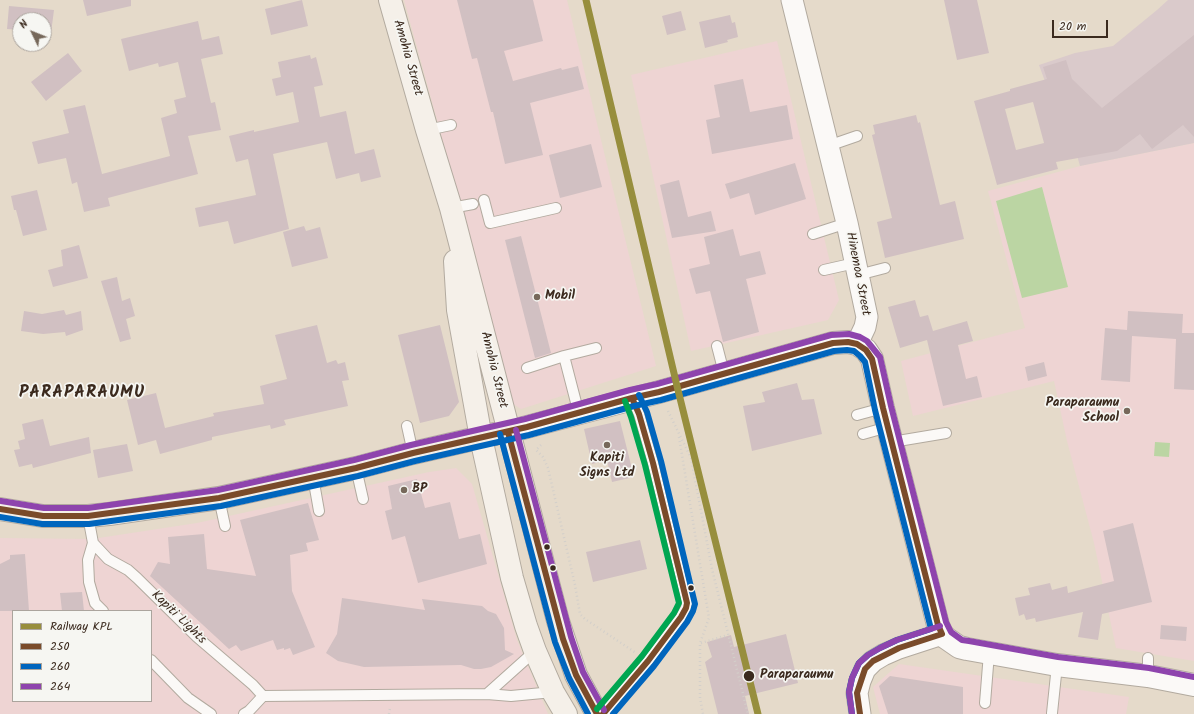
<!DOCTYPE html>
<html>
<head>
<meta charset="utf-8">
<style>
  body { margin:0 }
  #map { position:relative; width:1194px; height:714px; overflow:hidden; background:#e5daca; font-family:Kalam,sans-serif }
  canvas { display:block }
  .legend { position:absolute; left:12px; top:610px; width:140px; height:92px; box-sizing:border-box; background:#f6f6f2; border:1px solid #aba49d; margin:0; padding:5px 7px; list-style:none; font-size:12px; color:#3b2a1e }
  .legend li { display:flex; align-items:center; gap:8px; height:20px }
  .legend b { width:20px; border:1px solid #aba49d }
  .north { position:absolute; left:12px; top:12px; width:40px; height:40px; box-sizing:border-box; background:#f6f6f2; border:1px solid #aba49d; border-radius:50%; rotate:313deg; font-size:11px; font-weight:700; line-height:16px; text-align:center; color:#3b2a1e }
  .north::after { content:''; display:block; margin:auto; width:14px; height:18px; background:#76685a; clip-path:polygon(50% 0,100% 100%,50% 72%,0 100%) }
  .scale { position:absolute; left:1052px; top:20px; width:56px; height:18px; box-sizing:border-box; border:2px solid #3b2a1e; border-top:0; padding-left:5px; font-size:12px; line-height:14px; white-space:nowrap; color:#3b2a1e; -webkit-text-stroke:3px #f6f6f2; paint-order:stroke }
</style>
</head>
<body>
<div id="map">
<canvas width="1194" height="714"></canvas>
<ul class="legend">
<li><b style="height:5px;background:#978e3d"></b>Railway KPL</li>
<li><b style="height:5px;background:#7a4b2a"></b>250</li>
<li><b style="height:5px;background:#0065bd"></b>260</li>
<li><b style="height:5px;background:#8e44ad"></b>264</li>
</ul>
<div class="north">N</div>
<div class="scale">20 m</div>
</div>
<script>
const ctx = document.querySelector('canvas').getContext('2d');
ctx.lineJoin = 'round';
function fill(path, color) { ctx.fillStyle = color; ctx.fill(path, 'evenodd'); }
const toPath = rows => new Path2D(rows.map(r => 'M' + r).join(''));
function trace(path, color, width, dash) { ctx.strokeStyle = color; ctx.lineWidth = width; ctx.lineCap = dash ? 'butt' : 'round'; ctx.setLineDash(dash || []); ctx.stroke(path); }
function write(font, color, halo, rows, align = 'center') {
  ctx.font = font + ' Kalam,sans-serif'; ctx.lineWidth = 3.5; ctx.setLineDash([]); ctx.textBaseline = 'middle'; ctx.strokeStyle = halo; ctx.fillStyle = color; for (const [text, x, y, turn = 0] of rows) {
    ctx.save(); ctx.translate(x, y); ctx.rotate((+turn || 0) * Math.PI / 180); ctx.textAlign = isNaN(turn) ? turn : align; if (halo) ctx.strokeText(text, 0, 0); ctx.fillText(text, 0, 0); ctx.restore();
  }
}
const built = toPath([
  [404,0,567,0,656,366,521,409,505,399,465,222],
  [777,41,839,300,828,320,691,351,631,75],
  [1194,143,1194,661,1116,648,1094,543,1067,441,1054,381,913,416,901,361,1025,328,988,191,1080,166],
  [456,468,472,484,517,640,548,714,0,714,0,538,92,539,197,523,429,472],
  [13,611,151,611,151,701,13,701],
  [899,664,1129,697,1126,714,880,714,873,687]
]);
const industrial = toPath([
  [1168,0,1194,0,1194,143,1080,166,1070,131,1046,84,1039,65,1075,53,1113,46,1157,10]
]);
const green = toPath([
  [1042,187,1068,287,1022,298,996,201],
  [1155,442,1170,443,1169,457,1154,456]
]);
const building = toPath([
  [83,0,131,0,131,6,87,16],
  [302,0,308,26,271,35,265,9],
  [457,0,533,0,543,41,504,51,513,81,561,68,562,70,578,66,584,89,530,103,543,155,505,164,493,112,491,112,477,58,472,59],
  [944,0,977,0,989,53,957,60],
  [9,6,54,10,51,33,44,33,44,20,20,20,20,30,7,29],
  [681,11,686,30,667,35,662,16],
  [730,15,732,23,735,22,738,37,727,40,728,42,705,48,699,22],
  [198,21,202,40,219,36,223,54,201,59,211,103,215,102,221,130,188,136,198,174,108,198,110,206,84,212,77,182,72,184,66,158,38,164,32,142,69,133,63,110,85,105,102,174,170,156,161,118,177,113,174,100,186,97,178,62,159,67,158,63,129,71,121,39],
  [1194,35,1194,137,1183,125,1152,149,1140,134,1117,151,1056,162,1058,169,997,185,974,101,1010,91,1010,89,1047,79,1043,67,1066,60,1072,79,1102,108],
  [1033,102,1044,143,1016,150,1005,109],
  [68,53,82,71,46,101,31,82],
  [310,55,311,59,316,57,323,85,314,87,320,117,346,111,355,154,374,149,381,177,361,182,359,173,336,179,327,142,273,154,289,229,234,244,228,221,199,227,195,208,256,195,248,159,236,162,229,136,254,130,254,132,299,122,293,92,276,96,272,79,281,77,278,62],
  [743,79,750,112,787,105,793,139,712,154,706,120,720,117,714,85],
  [916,115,918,123,920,122,940,205,955,201,964,239,885,258,877,222,892,218,872,135,875,134,873,125],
  [591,144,602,187,560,198,549,155],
  [795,163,806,199,755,215,749,193,730,199,725,184],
  [679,180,688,217,711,211,716,231,672,238,660,185],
  [37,190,47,230,23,236,16,210,14,210,11,196],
  [304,226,306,231,320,227,328,258,292,267,283,232],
  [733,229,740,256,760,251,766,274,746,279,759,332,723,342,710,291,696,294,689,269,710,264,704,237],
  [521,236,551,353,535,358,505,240],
  [79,245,88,278,53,287,48,270,63,266,61,250],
  [117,277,122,301,130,298,135,316,126,319,131,339,120,342,101,281],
  [915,300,920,317,928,315,933,331,967,321,973,341,958,345,966,379,977,376,982,397,943,406,927,340,900,348,888,307],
  [64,310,66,315,81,311,83,330,66,336,65,332,43,334,21,331,24,311,42,314],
  [1128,311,1183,314,1182,333,1194,333,1194,390,1174,389,1176,339,1132,336,1130,382,1101,380,1105,328,1127,330],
  [317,325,327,363,336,360,338,364,345,362,349,380,342,381,348,406,284,420,286,425,271,429,270,425,212,437,212,440,160,454,156,440,138,445,127,400,156,393,165,428,214,416,213,413,264,404,260,386,287,379,275,335],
  [440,325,459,402,449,416,420,423,398,335],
  [1044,362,1047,376,1028,381,1025,367],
  [797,383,802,400,814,399,822,434,752,451,743,406,765,402,762,392],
  [43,419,50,446,89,437,91,453,33,468,32,464,19,467,14,450,20,449,18,441,25,439,22,424],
  [620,421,634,477,612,482,607,460,592,464,584,429],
  [127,444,133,471,98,478,93,450],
  [417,479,425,508,450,502,459,539,480,534,487,564,418,583,405,536,392,540,385,511,392,509,388,486],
  [308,503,319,540,306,543,308,551,290,555,292,591,315,647,293,655,290,648,284,650,284,648,277,650,273,640,241,651,236,645,229,649,150,576,158,562,170,564,168,537,204,534,207,569,256,576,240,520],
  [1133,523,1152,602,1102,614,1098,640,1078,637,1083,612,1036,622,1035,618,1026,620,1024,614,1019,616,1015,598,1030,595,1028,588,1050,583,1052,590,1067,586,1068,593,1114,581,1103,531],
  [640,540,647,569,593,582,586,552],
  [25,554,29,611,0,611,0,564,10,559,10,555],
  [82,592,84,611,62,611,60,593],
  [342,598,425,610,422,599,482,606,488,611,496,614,504,628,505,650,514,654,491,667,481,669,474,669,461,665,364,667,338,661,326,653,337,634],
  [1161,625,1187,627,1186,641,1160,639],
  [786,634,798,683,745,696,749,714,718,714,705,662,712,657,707,642,731,635,734,647],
  [890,676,963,687,963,714,888,714,879,686]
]);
const path = toPath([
  [668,411,691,458,712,569,748,714],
  [679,437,709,618,700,643,700,698,703,714],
  [541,445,536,450,543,457,548,468,575,585,580,614,585,619,636,653],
  [701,643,728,635],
  [389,714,390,708]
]);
const service = toPath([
  [427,130,451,125],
  [828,146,857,136],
  [484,200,490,223,556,208],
  [451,208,473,204],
  [813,234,847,223],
  [824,270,855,263],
  [858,275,885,268],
  [717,346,724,373],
  [564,356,596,348],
  [527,368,564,356,579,414],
  [857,415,883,408],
  [407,426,413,453],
  [863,434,888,427],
  [892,442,946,433],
  [356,468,363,499],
  [313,477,319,511],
  [219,498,225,526],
  [88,516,93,543,88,560,89,582,95,603,103,611],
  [93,543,108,559,128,570,137,578,197,637,253,685,263,696],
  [1148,658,1148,676],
  [151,660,188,698,211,714],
  [487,694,535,651],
  [985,703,989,653],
  [1052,713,1057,665],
  [244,714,249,711,263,696,487,694,511,696,553,692],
  [603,714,648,661,681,617,686,608,687,603,653,463,639,414,632,398]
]);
const minor = toPath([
  [792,0,847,223,867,317,865,327,857,344],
  [860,714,857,693,860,681,865,669,873,661,883,655,899,648,942,634]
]);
const tertiary = toPath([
  [508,432,659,392,833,343,848,342,857,344,866,350,872,359,883,408,938,625,942,634,946,638,959,647,967,649,1057,665,1148,676,1194,685]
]);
const secondary = toPath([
  [390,0,427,130,451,208,558,621,576,675,597,714],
  [455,261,458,310,481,438,512,578,526,626,535,651,553,692,566,714],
  [0,509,43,516,88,516,109,514,219,498,356,468,413,453,495,434]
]);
const bus1 = toPath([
  [508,432,563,639,576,675,597,714],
  [0,509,43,516,88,516,219,498,356,468,413,453,527,427,632,398,659,392,833,343,848,342,857,344,866,350,872,359,883,408,938,625,942,634,899,648,873,661,865,669,857,693,860,714],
  [603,714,648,661,681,617,686,608,687,603,653,463,639,414,632,398]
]);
const bus2 = toPath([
  [500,434,555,642,569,678,588,714],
  [0,517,42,524,89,524,221,506,358,476,415,461,529,435,634,406,661,400,834,351,847,350,854,351,860,356,865,362,875,410,931,629,897,640,880,648,868,655,859,663,852,678,849,692,852,714],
  [613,714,654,666,687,622,693,611,695,604,661,461,647,412,639,395]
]);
const bus3 = toPath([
  [516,430,571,637,583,672,604,710],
  [1,501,44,508,88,508,218,490,354,460,411,445,525,419,630,390,657,384,831,335,849,334,860,337,867,341,880,357,891,406,946,622,951,632,962,640,969,641,1058,657,1149,668,1194,677],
  [852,714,849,692,852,678,859,663,868,655,880,648,897,640,940,626]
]);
const bus4 = toPath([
  [597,709,642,656,674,613,679,603,645,465,631,417,625,401]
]);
const rail1 = toPath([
  [586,0,677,386,758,714]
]);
const markers = [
  [537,297,4,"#76685a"],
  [1127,411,4,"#76685a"],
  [607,445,4,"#76685a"],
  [404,490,4,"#76685a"],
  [547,547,3.5,"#3b2a1e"],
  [553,568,3.5,"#3b2a1e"],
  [691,588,3.5,"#3b2a1e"],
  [749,676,6,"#3b2a1e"]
];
const streetNames = [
  ["Amohia Street",407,58,74],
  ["Hinemoa Street",857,274,79],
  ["Amohia Street",493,370,76],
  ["Kapiti Lights",178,618,44]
];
const poiNames = [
  ["Mobil",545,297],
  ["Paraparaumu",1119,404,"right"],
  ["School",1119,419,"right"],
  ["Kapiti",607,459,"center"],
  ["Signs Ltd",607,474,"center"],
  ["BP",412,490]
];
const stopNames = [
  ["Paraparaumu",760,676]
];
const districtNames = [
  ["PARAPARAUMU",82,394]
];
fill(built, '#eed4d3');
fill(industrial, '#dacacb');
fill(green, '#bbd5a3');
fill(building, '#d1c0c2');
trace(service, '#b2aa9f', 12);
trace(minor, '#b2aa9f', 23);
trace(tertiary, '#b2aa9f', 24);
trace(secondary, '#b2aa9f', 24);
trace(path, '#d3cfca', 2.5, [1, 3]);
trace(service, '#fbf9f7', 10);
trace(minor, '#fbf9f7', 21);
trace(tertiary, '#fbf9f7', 22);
trace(secondary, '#f5f0e9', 22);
trace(bus1, '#7a4b2a', 6);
trace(bus2, '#0065bd', 6);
trace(bus3, '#8e44ad', 6);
trace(bus4, '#00a651', 6);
trace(rail1, '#978e3d', 7);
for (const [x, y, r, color] of markers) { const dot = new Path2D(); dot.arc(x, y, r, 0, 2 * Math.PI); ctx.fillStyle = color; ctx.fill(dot); trace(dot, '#f6f6f2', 1.5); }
write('13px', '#3b2a1e', '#f6f6f2', streetNames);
write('bold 13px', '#3b2a1e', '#f6f6f2', poiNames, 'left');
write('bold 13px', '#3b2a1e', '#f6f6f2', stopNames, 'left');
ctx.letterSpacing = '1px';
write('bold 17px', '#3b2a1e', '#f6f6f2', districtNames);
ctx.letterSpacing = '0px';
</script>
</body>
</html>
